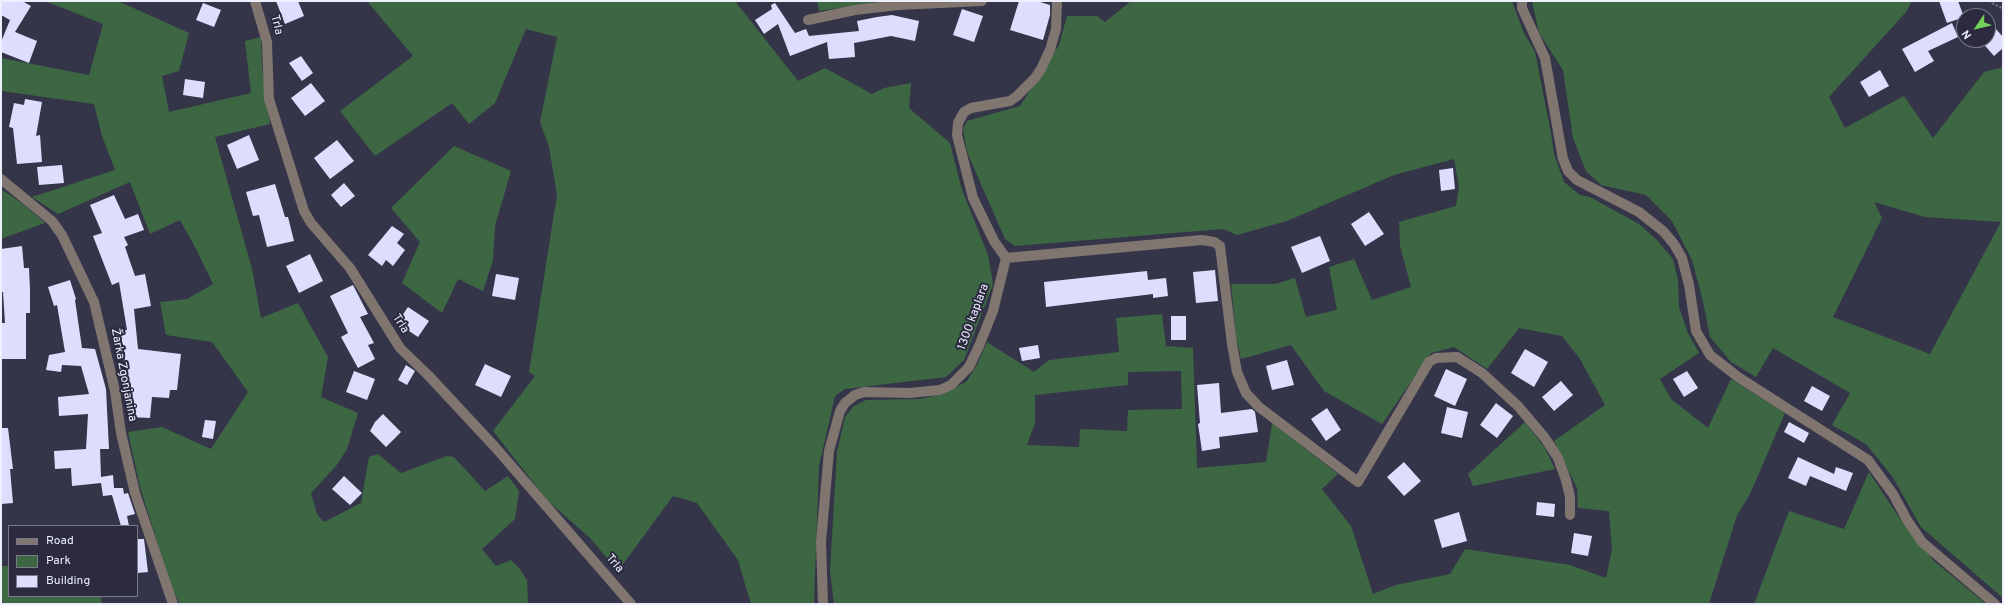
<!DOCTYPE html>
<html>
<head>
<meta charset="utf-8">
<style>
  body { margin:0 }
  #map { position:relative; width:2004px; height:605px; overflow:hidden; background:#35354a; font-family:Overpass,sans-serif }
  canvas { display:block }
  .frame { position:absolute; inset:0; border:2px solid #eeeffd; pointer-events:none }
  .legend { position:absolute; left:8px; top:525px; width:130px; height:72px; box-sizing:border-box; background:#2b2a3f; border:1px solid #79798b; margin:0; padding:5px 7px; list-style:none; font-size:12px; color:#eeeffd }
  .legend li { display:flex; align-items:center; gap:8px; height:20px }
  .legend b { width:20px; border:1px solid #79798b }
  .north { position:absolute; left:1956px; top:8px; width:40px; height:40px; box-sizing:border-box; background:#2b2a3f; border:1px solid #79798b; border-radius:50%; rotate:235deg; font-size:11px; font-weight:700; line-height:16px; text-align:center; color:#eeeffd }
  .north::after { content:''; display:block; margin:auto; width:14px; height:18px; background:#74d25b; clip-path:polygon(50% 0,100% 100%,50% 72%,0 100%) }
</style>
</head>
<body>
<div id="map">
<canvas width="2004" height="605"></canvas>
<div class="frame"></div>
<ul class="legend">
<li><b style="height:5px;background:#817570"></b>Road</li>
<li><b style="height:11px;background:#3d6743"></b>Park</li>
<li><b style="height:11px;background:#dddefe"></b>Building</li>
</ul>
<div class="north">N</div>
</div>
<script>
const ctx = document.querySelector('canvas').getContext('2d');
ctx.lineJoin = 'round';
function fill(path, color) { ctx.fillStyle = color; ctx.fill(path, 'evenodd'); }
const toPath = rows => new Path2D(rows.map(r => 'M' + r).join(''));
function trace(path, color, width, dash) { ctx.strokeStyle = color; ctx.lineWidth = width; ctx.lineCap = dash ? 'butt' : 'round'; ctx.setLineDash(dash || []); ctx.stroke(path); }
function write(font, color, halo, rows, align = 'center') {
  ctx.font = font + ' Overpass,sans-serif'; ctx.lineWidth = 4; ctx.setLineDash([]); ctx.textBaseline = 'middle'; ctx.strokeStyle = halo; ctx.fillStyle = color; for (const [text, x, y, turn = 0] of rows) {
    ctx.save(); ctx.translate(x, y); ctx.rotate((+turn || 0) * Math.PI / 180); ctx.textAlign = isNaN(turn) ? turn : align; if (halo) ctx.strokeText(text, 0, 0); ctx.fillText(text, 0, 0); ctx.restore();
  }
}
const green = toPath([
  [45,1,118,1,189,33,179,71,162,76,169,112,251,93,245,41,261,37,262,67,270,124,215,137,252,269,261,318,298,303,328,357,321,397,358,413,347,449,336,466,311,493,317,514,324,522,361,503,369,457,378,454,401,473,447,456,454,457,485,491,508,476,519,491,515,519,482,549,496,566,511,560,519,568,527,580,528,604,180,604,171,586,140,487,128,432,162,427,211,449,248,392,212,342,166,335,160,302,187,299,213,284,196,249,180,220,150,234,130,182,58,214,32,197,115,170,102,136,94,104,1,91,1,58,89,75,103,24],
  [367,1,735,1,798,81,825,68,872,94,884,88,911,83,909,108,950,143,961,187,988,255,993,284,964,360,946,377,845,389,835,396,819,466,814,604,751,604,738,560,697,503,673,496,618,571,590,538,547,500,493,431,535,376,529,372,557,195,549,147,540,122,557,37,526,29,495,103,469,124,452,103,375,156,340,111,413,56],
  [817,1,885,1,819,11],
  [1131,1,1512,1,1524,33,1535,52,1551,133,1554,154,1564,182,1580,195,1590,197,1639,224,1657,240,1673,259,1678,280,1679,307,1688,333,1699,353,1660,379,1671,399,1708,428,1731,379,1785,413,1750,494,1737,515,1709,604,834,604,830,571,837,452,845,417,854,406,866,400,919,399,944,394,967,381,978,363,987,342,1034,372,1049,360,1119,352,1116,318,1162,314,1166,346,1193,348,1197,468,1266,462,1272,423,1338,474,1322,489,1351,526,1373,594,1396,585,1450,574,1465,549,1570,565,1606,578,1612,549,1609,511,1578,508,1577,488,1554,441,1605,405,1580,359,1562,336,1519,328,1487,369,1454,347,1431,353,1382,424,1324,391,1291,345,1241,359,1236,337,1231,284,1275,284,1295,278,1306,317,1337,310,1329,267,1354,259,1372,300,1411,287,1400,246,1399,222,1456,206,1459,187,1454,159,1394,175,1287,221,1237,235,1223,229,1015,246,1005,239,967,152,963,129,967,121,1020,106,1059,45,1067,16,1097,16,1105,22],
  [1181,371,1182,409,1128,410,1127,431,1080,429,1079,447,1027,445,1035,423,1035,395,1128,385,1128,372],
  [1532,1,1912,1,1906,12,1829,97,1845,128,1904,96,1933,138,1984,72,2003,67,2003,598,1921,527,1892,476,1866,444,1832,425,1850,393,1773,348,1756,377,1731,362,1710,337,1703,301,1692,260,1672,221,1646,195,1601,185,1586,171,1573,138,1563,70,1539,33],
  [1874,202,1925,217,2001,222,1930,354,1833,317,1882,218],
  [454,146,511,171,495,226,493,260,483,291,458,279,442,313,402,283,420,242,391,208],
  [1,189,23,204,45,223,1,239],
  [1525,422,1545,448,1555,469,1473,486,1468,474],
  [1869,472,1900,519,1934,561,1986,604,1754,604,1789,511,1844,529],
  [1,566,9,566,9,596,101,596,102,604,6,604,1,602]
]);
const building = toPath([
  [1,1,22,1,31,6,15,32,37,41,29,63,1,52,1,42,10,20,1,15],
  [276,1,298,1,304,16,285,24],
  [1019,1,1037,1,1050,5,1050,15,1043,40,1010,30],
  [1939,1,1958,1,1964,17,1947,23],
  [203,3,221,10,214,27,196,20],
  [775,3,795,33,806,29,809,36,859,31,857,21,877,17,892,15,919,21,915,41,891,36,854,43,855,57,829,59,827,42,790,56,778,24,764,34,755,20,772,9,771,5],
  [962,9,983,16,974,42,953,35],
  [1988,20,2003,37,2003,48,1994,56,1980,40,1988,40],
  [1952,23,1958,37,1928,51,1934,61,1915,72,1902,49],
  [301,56,313,73,302,81,289,63],
  [1880,70,1889,86,1869,97,1860,82],
  [185,79,205,82,203,98,183,95],
  [311,83,325,101,305,116,291,98],
  [25,99,42,102,36,136,40,135,42,162,17,164,13,128,9,127,14,103,24,105],
  [249,135,259,160,237,169,227,145],
  [337,140,354,161,330,179,314,158],
  [62,165,64,183,39,185,37,167],
  [1453,168,1455,189,1441,191,1439,170],
  [344,183,355,196,341,207,331,195],
  [275,184,285,217,288,217,294,241,267,247,259,215,253,216,246,192],
  [114,195,125,219,138,214,144,230,124,237,128,245,125,247,135,276,145,274,151,306,134,309,138,349,181,354,177,390,170,390,169,398,152,397,150,418,129,417,129,391,124,390,125,352,117,352,115,331,127,330,119,282,112,285,93,236,102,233,90,205],
  [1369,212,1384,234,1365,246,1351,224],
  [392,226,404,234,397,243,405,250,393,266,386,260,382,266,368,255],
  [1320,236,1330,261,1302,273,1291,247],
  [22,246,24,268,29,268,30,290,30,313,26,313,26,359,1,359,1,323,5,323,3,292,1,292,1,249],
  [310,254,323,281,299,293,286,266],
  [1215,270,1218,301,1196,303,1193,272],
  [1147,271,1148,280,1166,278,1168,296,1153,298,1153,294,1046,307,1044,282],
  [496,274,519,278,515,300,492,296],
  [70,280,76,299,75,300,82,348,95,349,106,389,109,449,100,449,101,477,113,475,114,488,123,488,124,494,128,493,135,514,127,516,129,526,121,526,112,495,103,496,101,483,72,486,71,468,55,469,54,451,86,449,88,414,59,416,58,397,89,394,81,366,62,365,61,372,46,370,49,355,65,352,57,305,54,306,48,287],
  [353,285,368,314,360,317,374,343,368,345,375,359,358,368,341,337,348,333,330,296],
  [408,307,429,321,418,337,397,323],
  [1171,316,1186,316,1186,340,1171,340],
  [1038,345,1040,358,1022,361,1019,348],
  [1525,349,1548,362,1534,387,1511,373],
  [1287,360,1294,385,1272,390,1266,366],
  [485,364,511,376,501,397,475,385],
  [406,365,415,371,407,385,398,380],
  [1446,369,1467,379,1455,406,1434,396],
  [354,371,375,379,367,400,346,392],
  [1687,371,1698,388,1684,397,1673,379],
  [1561,381,1573,395,1554,411,1542,397],
  [1219,383,1221,413,1252,409,1255,412,1258,432,1219,437,1220,448,1202,451,1198,424,1200,423,1197,385],
  [1812,386,1830,396,1822,411,1804,401],
  [1496,403,1513,416,1497,438,1480,425],
  [1447,407,1468,412,1462,438,1441,433],
  [1327,408,1341,430,1326,441,1311,419],
  [383,414,401,432,386,447,370,431,375,422],
  [205,420,216,421,213,439,202,437],
  [1789,422,1809,433,1804,443,1784,432],
  [1,428,8,428,13,469,10,469,13,503,1,504],
  [1798,457,1834,474,1836,467,1853,473,1846,491,1810,476,1806,486,1788,478],
  [1404,462,1421,481,1404,496,1387,477],
  [344,476,362,493,350,505,332,489],
  [1537,502,1555,504,1554,517,1536,515],
  [1459,512,1467,541,1442,548,1434,520],
  [1574,533,1592,536,1588,556,1571,553],
  [137,539,144,539,148,572,137,573]
]);
const path = toPath([
  [1989,1,2003,9]
]);
const minor = toPath([
  [255,1,267,42,269,99,304,211,311,223,350,268,400,348,428,375,495,447,631,604],
  [1522,1,1522,8,1545,58,1563,159,1568,171,1577,180,1639,212,1663,231,1674,244,1682,258,1689,285,1696,331,1710,355,1738,377,1868,460,1893,494,1907,520,1922,542,1995,604],
  [808,20,855,10,898,5,982,1],
  [1,179,52,221,62,235,94,302,115,391,121,433,135,493,173,604],
  [1006,258,1202,240,1214,242,1220,246,1232,344,1237,372,1246,393,1259,407,1358,482,1429,362,1436,358,1457,357,1482,373,1518,406,1545,438,1558,458,1566,480,1570,497,1570,515],
  [823,604,821,542,829,451,840,411,845,403,855,395,864,392,909,393,940,390,951,385,969,367,979,346,993,311,1006,258,994,241,973,198,957,135,958,123,964,112,971,108,1010,101,1017,96,1035,78,1041,69,1050,50,1056,29,1057,1]
]);
const streetNames = [
  ["Trla",276,25,76],
  ["1300 kaplara",974,317,-70],
  ["Trla",400,324,57],
  ["Žarka Zgonjanina",123,375,79],
  ["Trla",614,564,49]
];
fill(green, '#3d6743');
fill(building, '#dddefe');
trace(path, '#727385', 2.5, [2, 2]);
trace(minor, '#817570', 10);
write('12px', '#eeeffd', '#2b2a3f', streetNames);
</script>
</body>
</html>
